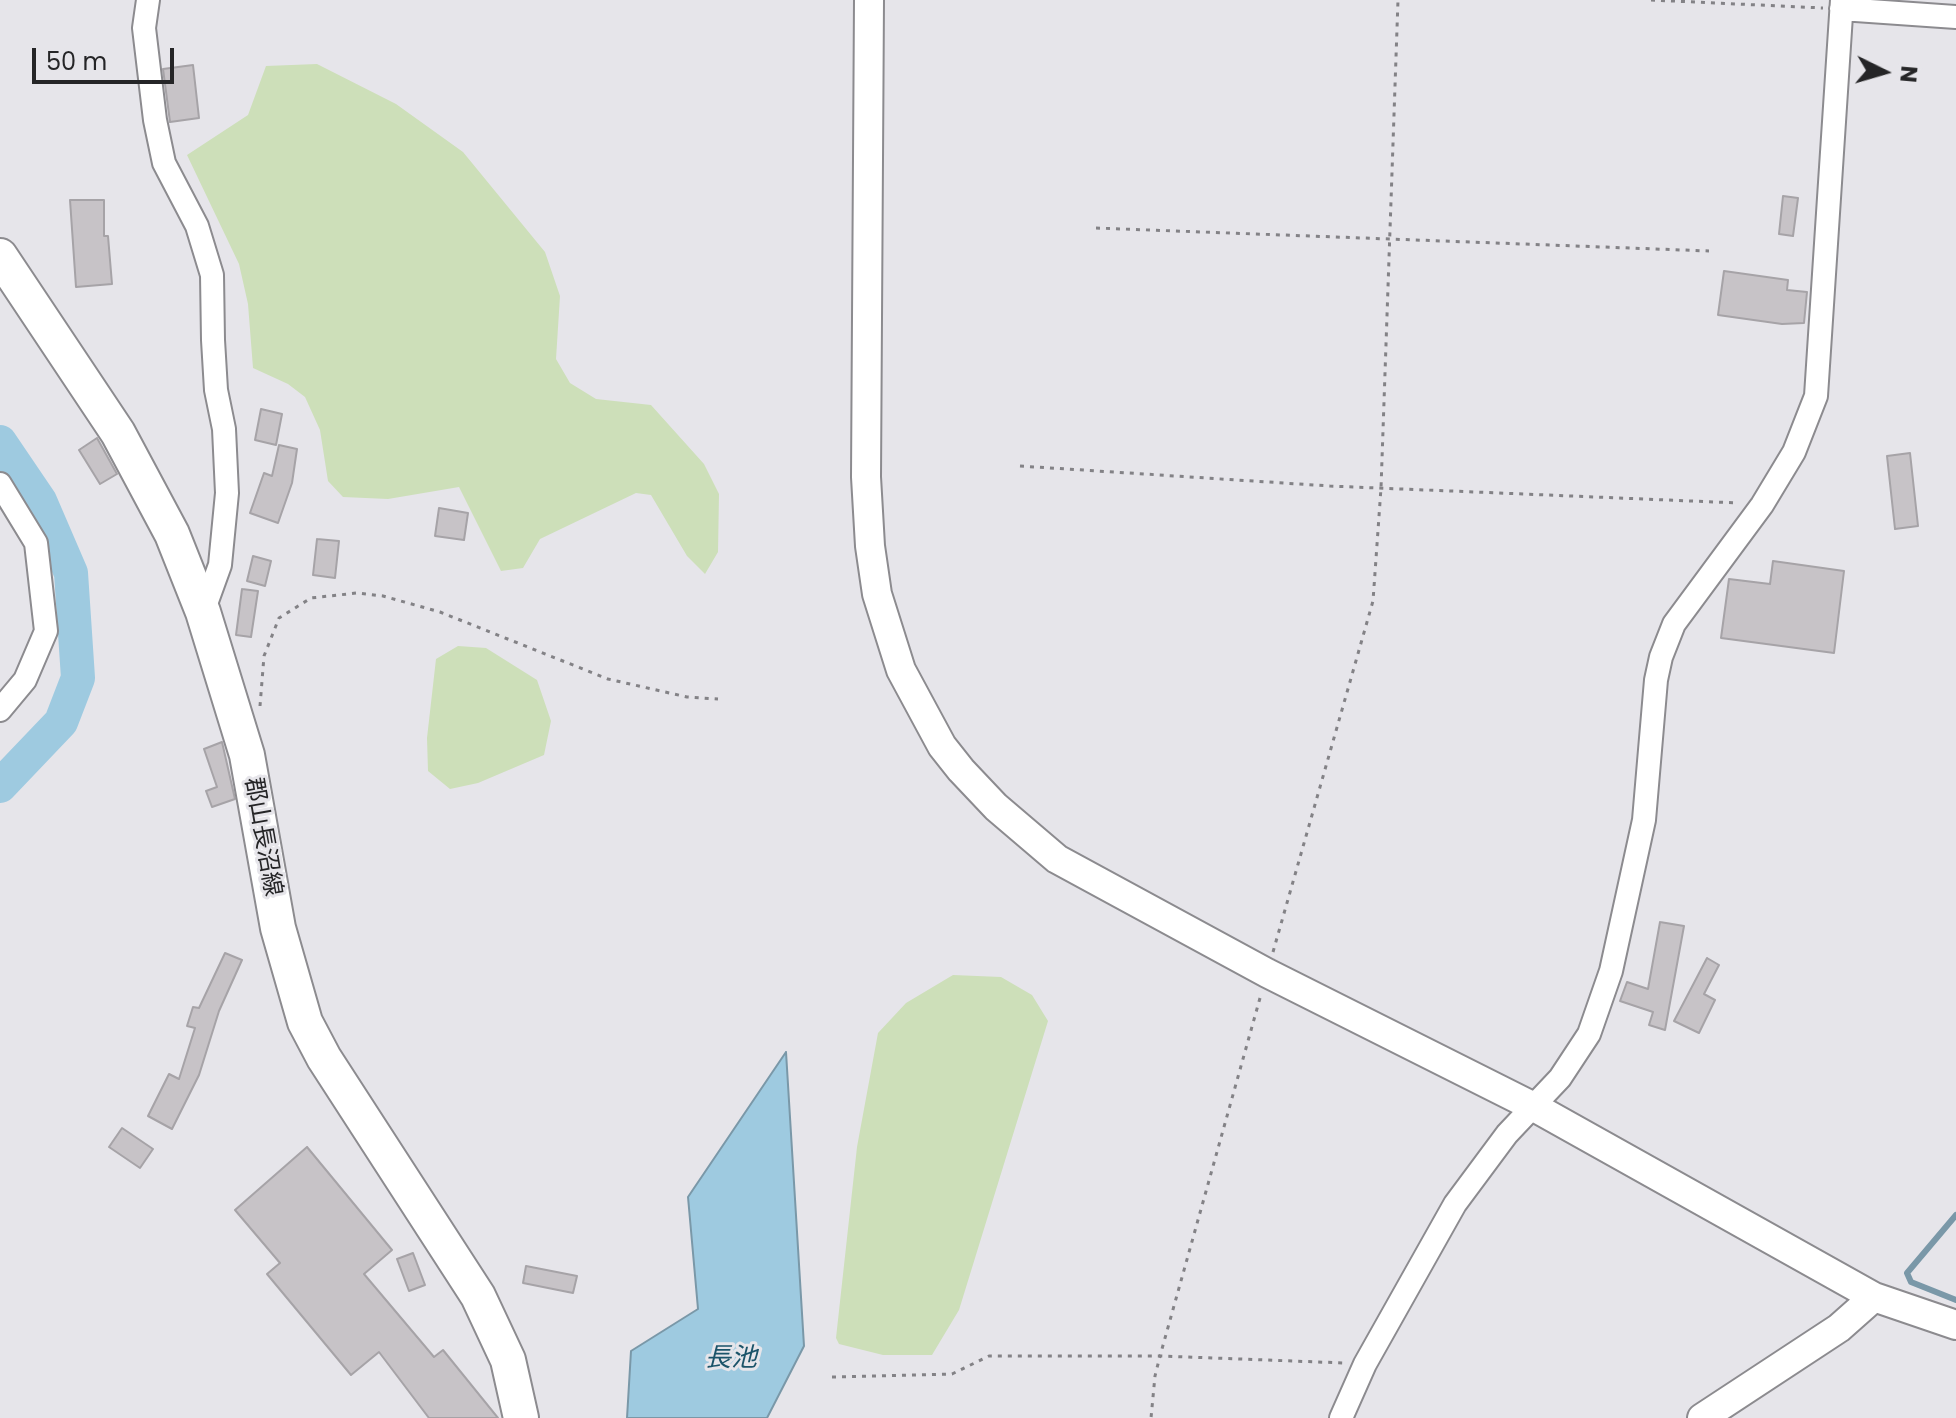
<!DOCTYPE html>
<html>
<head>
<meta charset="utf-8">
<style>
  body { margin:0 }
  #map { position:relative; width:1956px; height:1418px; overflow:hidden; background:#e6e5ea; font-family:Poppins,sans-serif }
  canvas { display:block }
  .north { position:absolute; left:1844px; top:32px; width:80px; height:80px; -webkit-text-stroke:6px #e6e5ea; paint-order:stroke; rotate:95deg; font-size:22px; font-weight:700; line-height:32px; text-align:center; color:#252527 }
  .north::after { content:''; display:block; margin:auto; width:28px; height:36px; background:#252527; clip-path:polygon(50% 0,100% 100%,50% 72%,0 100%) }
  .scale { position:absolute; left:32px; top:48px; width:142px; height:36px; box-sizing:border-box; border:4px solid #252527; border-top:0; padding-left:10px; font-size:24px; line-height:28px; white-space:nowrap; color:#252527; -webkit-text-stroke:6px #e6e5ea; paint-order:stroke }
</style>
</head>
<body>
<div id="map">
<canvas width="1956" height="1418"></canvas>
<div class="north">N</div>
<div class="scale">50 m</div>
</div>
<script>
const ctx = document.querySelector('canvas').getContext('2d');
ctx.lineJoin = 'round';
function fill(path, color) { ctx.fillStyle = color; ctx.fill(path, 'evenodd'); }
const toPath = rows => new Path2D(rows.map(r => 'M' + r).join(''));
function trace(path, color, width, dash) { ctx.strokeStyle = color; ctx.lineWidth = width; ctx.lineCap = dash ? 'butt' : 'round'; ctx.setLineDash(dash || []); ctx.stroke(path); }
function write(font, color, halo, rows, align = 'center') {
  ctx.font = font + ' Poppins,"Noto Sans JP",sans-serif'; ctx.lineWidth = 6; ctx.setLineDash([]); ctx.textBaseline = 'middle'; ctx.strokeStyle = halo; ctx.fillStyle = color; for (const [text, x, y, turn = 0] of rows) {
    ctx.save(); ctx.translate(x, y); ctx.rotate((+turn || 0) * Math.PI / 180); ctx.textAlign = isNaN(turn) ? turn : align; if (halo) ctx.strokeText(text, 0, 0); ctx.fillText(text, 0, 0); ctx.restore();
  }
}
const green = toPath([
  [317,64,396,104,463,152,545,252,560,296,556,359,570,383,596,399,651,405,704,464,719,494,718,552,705,574,687,556,651,495,636,493,540,539,523,568,501,571,459,487,388,499,343,497,328,481,320,430,305,397,288,384,253,368,248,304,239,264,187,155,248,115,266,66],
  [458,646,486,648,537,680,551,721,544,755,478,783,450,789,428,771,427,738,436,659],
  [953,975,1001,977,1032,995,1048,1021,959,1310,932,1355,883,1355,839,1344,836,1338,857,1147,878,1033,906,1003]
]);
const water = toPath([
  [786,1052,804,1346,767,1418,627,1418,631,1351,698,1309,688,1197,786,1052]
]);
const stream = toPath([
  [1956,1215,1907,1273,1911,1282,1956,1300]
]);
const river = toPath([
  [0,442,40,501,71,573,78,678,61,722,0,786]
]);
const building = toPath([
  [193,65,199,118,170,122,163,69,193,65],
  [1783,196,1798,198,1793,236,1779,234,1783,196],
  [70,200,104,200,104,236,108,236,112,284,76,287,70,200],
  [1724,271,1788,280,1787,290,1807,292,1804,323,1782,324,1718,315,1724,271],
  [261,409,282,414,276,445,255,440,261,409],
  [97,438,117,474,100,484,79,450,97,438],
  [279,445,297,449,292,483,278,523,250,513,264,473,272,476,279,445],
  [1910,453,1918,526,1895,529,1887,456,1910,453],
  [439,508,468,513,464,540,435,536,439,508],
  [317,539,339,541,335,578,313,575,317,539],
  [253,556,271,561,265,586,247,581,253,556],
  [1773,561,1844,571,1834,653,1721,638,1729,579,1770,584,1773,561],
  [242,589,258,591,251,637,236,635,242,589],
  [222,742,235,799,212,807,206,791,217,787,204,749,222,742],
  [1660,922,1684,926,1665,1030,1649,1025,1653,1012,1620,1001,1627,982,1648,989,1660,922],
  [225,953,242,960,219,1011,199,1075,172,1129,148,1116,169,1074,179,1079,195,1028,187,1026,193,1007,199,1008,225,953],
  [1707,958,1719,965,1704,994,1715,1000,1699,1033,1674,1021,1707,958],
  [122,1128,153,1149,140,1168,109,1147,122,1128],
  [307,1147,392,1250,364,1274,434,1357,443,1350,498,1418,429,1418,379,1352,351,1375,267,1274,280,1263,235,1210,307,1147],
  [413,1253,425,1285,409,1291,397,1259,413,1253],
  [526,1266,577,1276,573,1293,523,1283,526,1266]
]);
const path = toPath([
  [1651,0,1823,8],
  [1096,228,1709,251],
  [1020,466,1330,486,1739,503],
  [260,706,264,656,279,618,311,598,357,593,383,596,440,612,608,679,687,697,718,699],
  [1273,952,1373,601,1381,488,1398,0],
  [1260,998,1160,1356,1345,1363],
  [832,1377,952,1374,989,1356,1160,1356,1155,1376,1151,1418]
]);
const minor = toPath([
  [148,0,144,28,155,120,164,163,197,226,212,275,213,340,216,390,224,429,227,493,220,565,203,612],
  [1841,9,1956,17],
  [0,484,36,543,46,631,25,680,0,710],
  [1341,1418,1365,1364,1455,1204,1507,1134,1560,1078,1589,1034,1611,971,1644,820,1656,680,1661,657,1674,624,1762,505,1794,452,1816,396,1842,0]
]);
const tertiary = toPath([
  [869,0,866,477,870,546,877,594,901,670,942,746,961,770,996,807,1057,859,1267,973,1536,1108,1874,1297,1956,1325],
  [1702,1418,1839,1328,1874,1297]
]);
const primary = toPath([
  [0,256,118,433,172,534,203,612,247,755,278,928,305,1022,324,1058,478,1296,508,1360,521,1418]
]);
const streetNames = [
  ["郡山長沼線",262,837,80]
];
const waterNames = [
  ["長池",731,1359]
];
fill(green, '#cddfb9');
fill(water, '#9ecae0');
trace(water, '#7a98a8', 2);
trace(stream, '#7a98a8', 6);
trace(river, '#9ecae0', 34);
fill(building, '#c7c3c7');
trace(building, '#a6a3a7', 2);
trace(minor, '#8c8b8f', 26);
trace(tertiary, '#8c8b8f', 32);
trace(primary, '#8c8b8f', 38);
trace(path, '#838286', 3, [4, 6]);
trace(minor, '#fff', 22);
trace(tertiary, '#fff', 28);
trace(primary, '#fff', 34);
write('24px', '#252527', '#e6e5ea', streetNames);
write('italic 26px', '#1b5369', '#e6e5ea', waterNames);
</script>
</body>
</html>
